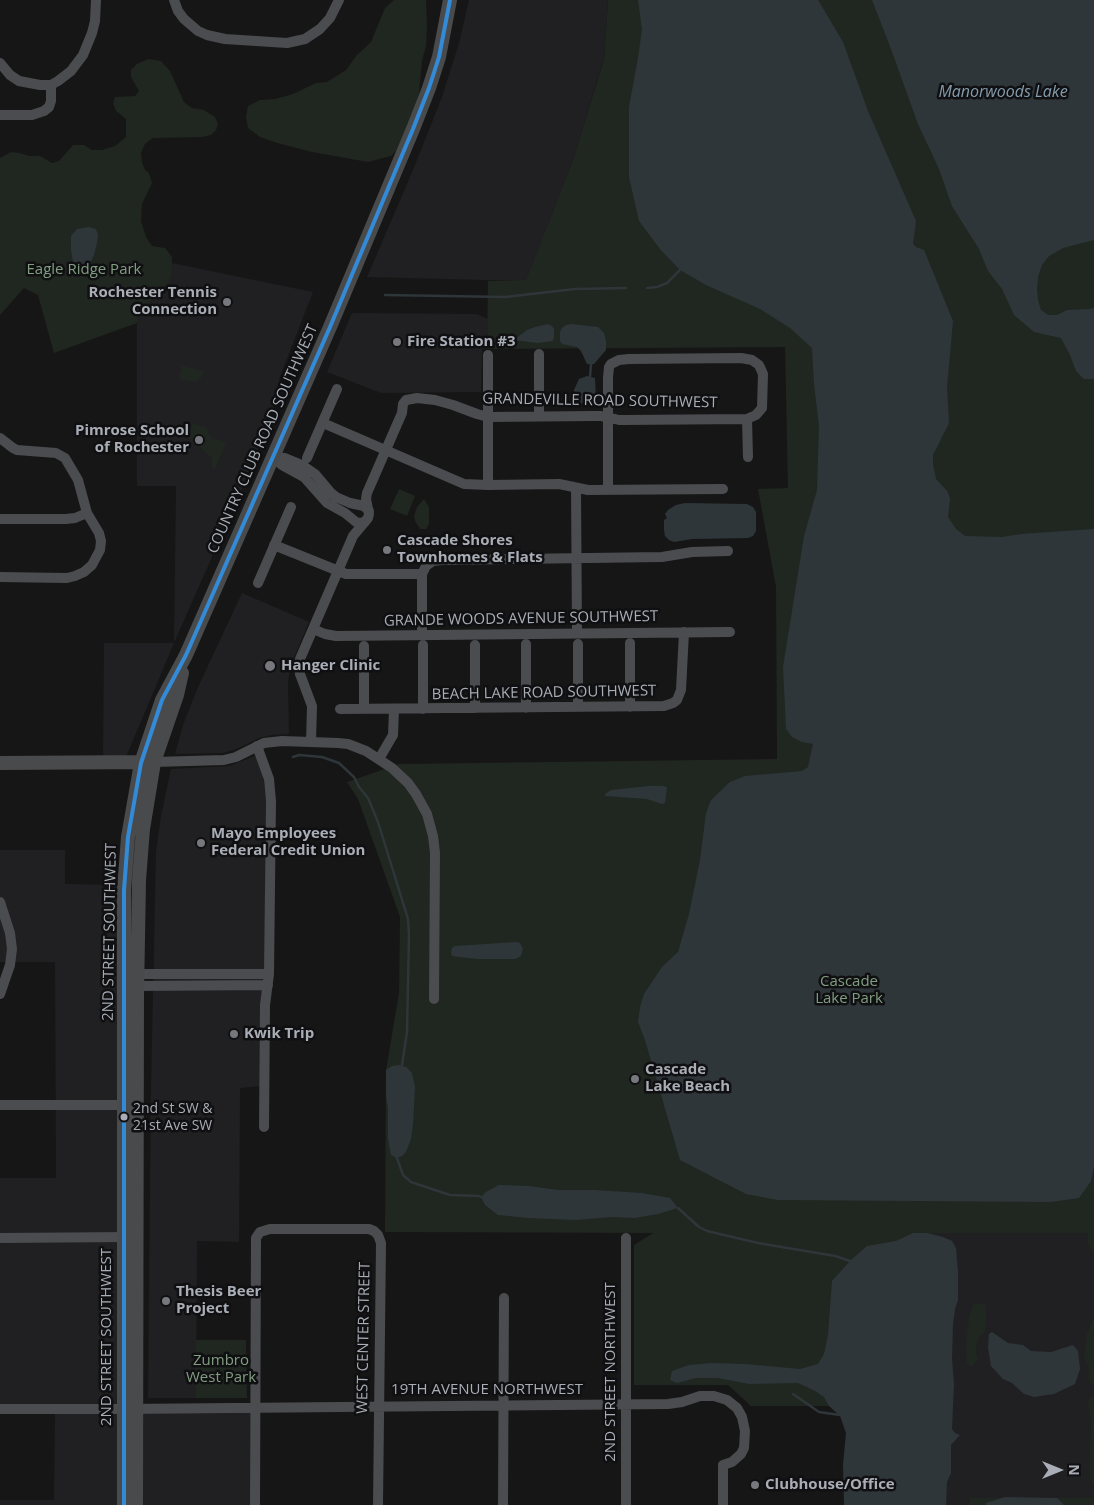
<!DOCTYPE html>
<html>
<head>
<meta charset="utf-8">
<style>
  body { margin:0 }
  #map { position:relative; width:1094px; height:1505px; overflow:hidden; background:#161616; font-family:"Open Sans",sans-serif }
  canvas { display:block }
  .north { position:absolute; left:1034px; top:1445px; width:50px; height:50px; -webkit-text-stroke:4px #101012; paint-order:stroke; rotate:90deg; font-size:14px; font-weight:700; line-height:20px; text-align:center; color:#a9adb5 }
  .north::after { content:''; display:block; margin:auto; width:18px; height:22px; background:#a9adb5; clip-path:polygon(50% 0,100% 100%,50% 72%,0 100%) }
</style>
</head>
<body>
<div id="map">
<canvas width="1094" height="1505"></canvas>
<div class="north">N</div>
</div>
<script>
const ctx = document.querySelector('canvas').getContext('2d');
ctx.lineJoin = 'round';
function fill(path, color) { ctx.fillStyle = color; ctx.fill(path, 'evenodd'); }
const toPath = rows => new Path2D(rows.map(r => 'M' + r).join(''));
function trace(path, color, width, dash) { ctx.strokeStyle = color; ctx.lineWidth = width; ctx.lineCap = dash ? 'butt' : 'round'; ctx.setLineDash(dash || []); ctx.stroke(path); }
function write(font, color, halo, rows, align = 'center') {
  ctx.font = font + ' "Open Sans",sans-serif'; ctx.lineWidth = 5; ctx.setLineDash([]); ctx.textBaseline = 'middle'; ctx.strokeStyle = halo; ctx.fillStyle = color; for (const [text, x, y, turn = 0] of rows) {
    ctx.save(); ctx.translate(x, y); ctx.rotate((+turn || 0) * Math.PI / 180); ctx.textAlign = isNaN(turn) ? turn : align; if (halo) ctx.strokeText(text, 0, 0); ctx.fillText(text, 0, 0); ctx.restore();
  }
}
const built = toPath([
  [469,0,608,0,604,58,573,160,526,281,367,277,413,170,442,97,459,43],
  [157,260,313,292,279,379,281,390,241,491,174,643,126,757,103,757,104,643,174,643,176,486,137,486,137,317],
  [352,313,476,314,488,319,487,349,482,349,481,392,381,393,327,372],
  [242,593,309,622,292,662,288,681,289,734,271,735,259,738,239,748,223,753,175,754,183,725,198,687],
  [255,756,263,775,266,800,265,968,261,1086,240,1088,239,1242,197,1241,196,1398,148,1398,151,1087,156,852,161,816,171,769,229,766],
  [0,850,65,850,65,884,118,885,118,1505,0,1505,0,1500,54,1500,55,1413,0,1413,0,1178,56,1178,55,962,0,962],
  [1030,1228,1094,1233,1094,1498,971,1498,970,1505,932,1505,927,1233,1008,1233],
  [250,1411,251,1505,140,1505,139,1412]
]);
const green = toPath([
  [394,0,426,0,427,27,426,46,422,61,419,93,412,116,397,150,391,156,368,162,312,152,277,143,260,137,248,128,246,117,248,106,260,100,275,99,293,94,316,83,327,82,346,70,356,56,371,42,385,8],
  [608,0,965,0,1094,229,1094,1254,1087,1242,1088,1233,927,1233,835,1406,751,1406,728,1385,634,1385,634,1245,653,1233,385,1232,386,1070,399,993,400,917,358,799,347,782,399,764,777,759,776,587,758,489,788,488,785,347,487,349,488,281,526,280,573,160,604,59],
  [148,59,161,61,170,71,184,102,192,108,204,110,215,117,218,124,216,130,211,135,202,137,153,138,145,144,141,153,142,162,145,170,149,173,152,183,142,204,141,221,146,237,152,246,165,248,172,257,171,276,166,288,157,293,149,301,145,313,137,317,137,323,54,353,38,295,24,288,0,315,0,158,11,152,20,153,29,156,40,156,52,163,59,161,73,145,84,145,92,150,102,150,115,146,126,137,126,119,116,111,113,103,115,97,135,96,139,91,131,77,131,70,137,64],
  [182,366,204,371,201,378,195,382,179,379],
  [193,423,206,427,212,439,220,440,226,443,215,469,212,467,212,458,187,435],
  [399,489,415,496,407,516,390,509],
  [424,499,429,507,429,524,426,529,420,529,415,521,414,516,417,507],
  [977,1303,986,1305,986,1323,985,1332,979,1337,977,1343,976,1352,978,1359,972,1367,967,1363,966,1344,969,1316,973,1305],
  [1094,1315,1094,1385,1090,1383,1088,1378,1089,1368,1084,1357,1087,1334],
  [196,1340,246,1340,247,1398,196,1398],
  [1094,1395,1094,1485,1090,1479,1089,1469,1091,1423,1088,1404,1089,1399],
  [970,1498,1094,1498,1094,1505,970,1505]
]);
const water = toPath([
  [638,0,818,0,843,42,868,111,916,221,913,244,916,247,924,250,953,321,947,387,949,423,933,455,933,464,936,479,948,492,950,499,948,517,956,529,965,536,1002,537,1021,534,1094,529,1094,1166,1091,1181,1079,1198,1051,1202,778,1200,746,1194,680,1160,645,1040,638,1022,640,1007,644,994,662,967,678,952,689,914,700,860,706,813,711,800,730,782,745,776,802,771,808,767,813,744,802,742,792,737,786,729,783,667,804,536,817,490,819,426,814,384,812,348,790,328,760,309,706,285,680,270,660,249,639,221,629,177,629,107,638,58,642,29],
  [872,0,1094,0,1094,240,1063,248,1049,256,1042,265,1038,277,1037,289,1038,300,1041,310,1048,315,1057,315,1067,310,1089,309,1094,308,1094,379,1084,379,1076,371,1070,355,1061,338,1034,332,1014,315,1002,289,988,271,979,249,952,206,939,169,918,124,891,49],
  [89,227,96,229,98,235,97,243,94,255,87,270,82,270,74,268,71,250,71,236,77,229],
  [548,324,552,326,554,329,554,337,553,341,538,343,514,340,527,330,535,327],
  [571,324,598,327,604,333,606,341,606,350,594,364,587,364,581,351,577,347,562,344,560,341,560,332,562,328,566,325],
  [587,376,595,378,596,399,594,402,577,404,574,402,574,390,579,379],
  [685,503,747,504,753,507,756,512,756,531,753,536,748,538,692,539,674,542,669,540,665,536,664,530,664,520,667,518,665,514,668,510,676,505],
  [649,786,662,786,667,787,665,803,662,804,647,799,605,796,605,794,611,790],
  [516,942,520,943,523,949,521,956,515,959,479,959,459,957,452,956,451,953,452,948,455,946],
  [399,1065,406,1067,412,1073,415,1087,413,1124,411,1139,406,1152,402,1156,397,1158,391,1155,388,1139,388,1109,386,1096,386,1070,392,1066],
  [499,1185,529,1186,558,1190,594,1190,642,1193,670,1198,678,1208,658,1214,635,1218,612,1217,576,1220,528,1218,498,1215,485,1205,481,1197,486,1192],
  [913,1233,927,1233,943,1237,952,1241,956,1248,958,1271,958,1300,955,1309,953,1324,952,1359,954,1384,952,1429,955,1433,960,1435,951,1445,951,1473,947,1482,946,1505,844,1505,843,1465,846,1433,840,1416,829,1406,824,1397,815,1391,798,1383,749,1384,718,1378,696,1378,677,1383,670,1380,672,1371,689,1365,712,1363,745,1364,800,1369,818,1364,824,1354,828,1335,832,1281,851,1260,867,1246,896,1241],
  [992,1332,1008,1343,1023,1345,1031,1351,1051,1352,1073,1345,1078,1351,1080,1369,1075,1384,1054,1394,1034,1397,1024,1394,1012,1383,1003,1379,991,1366,988,1347,989,1334],
  [1005,1497,1057,1498,1064,1505,986,1505,986,1503]
]);
const stream = toPath([
  [647,288,657,287,667,283,680,270],
  [385,295,505,297,575,289,626,288],
  [474,344,514,340],
  [590,377,591,364],
  [293,757,299,755,322,757,339,763,354,777,359,787,368,798,378,822,408,919,409,935,407,1032,402,1065],
  [397,1158,403,1175,411,1182,450,1195,479,1196,481,1197],
  [678,1208,699,1227,707,1231,758,1243,835,1256,850,1261],
  [793,1394,819,1412,840,1415]
]);
const street = toPath([
  [174,0,178,11,184,19,198,31,207,35,225,39,287,43,305,39,320,29,330,18,339,0],
  [0,63,10,75,19,81,40,85,51,85,58,81,71,71,83,55,92,33,95,21,96,0],
  [0,115,32,115,44,111,49,107,51,101,51,85],
  [539,354,539,416],
  [488,355,488,485],
  [747,419,748,457],
  [323,423,464,484,488,485,559,484,588,490,723,489],
  [0,438,13,448,17,450,56,453,65,458,78,480,87,513,99,533,101,541,100,550,92,565,84,572,75,576,67,578,0,577],
  [273,457,282,465,304,477,327,503,345,513,356,522,360,523,365,522],
  [273,457,285,458,302,465,315,474,331,493,336,497,350,503,364,506,369,511],
  [307,458,337,389],
  [576,488,577,633],
  [0,519,66,519,75,518,87,513],
  [274,545,346,574,422,574],
  [258,583,291,507],
  [313,629,325,634,336,636,730,632],
  [422,634,422,574,426,566,433,561,442,560,662,557,692,552,728,551],
  [630,643,630,707],
  [526,644,526,708],
  [578,644,578,707],
  [423,645,423,709],
  [475,645,475,708],
  [364,646,364,709],
  [340,709,664,706,673,703,677,700,681,690,684,632],
  [311,742,312,706,300,674,299,667,300,659,353,536,368,518,369,514,366,499,367,493,402,413,403,404,406,400,417,398,435,400,453,405,477,414,488,417,594,416,601,416,608,418,615,419,619,420,624,420,747,419,756,415,762,408,763,374,759,365,752,360,741,358,629,359,619,360,611,364,609,367,608,378,608,489],
  [257,746,269,779,271,801,269,974,265,1005,264,1127],
  [379,759,393,735,394,710],
  [154,762,224,760,236,757,264,743,282,741,338,743,348,744,366,751,392,768,408,783,416,794,427,814,433,836,435,853,434,999],
  [0,902,10,933,12,949,10,965,0,994],
  [132,976,137,974,269,974],
  [131,983,137,986,268,985],
  [0,1105,129,1105],
  [0,1238,130,1237],
  [626,1238,626,1505],
  [0,1409,124,1409,668,1404,682,1402,700,1396,714,1396,727,1400,737,1408,742,1417,745,1431,744,1448,741,1454,732,1462,723,1465,723,1505],
  [255,1505,256,1238,260,1232,270,1229,369,1229,374,1231,378,1235,381,1243,378,1505],
  [503,1505,504,1298]
]);
const secondary = toPath([
  [0,763,149,762],
  [124,1505,124,890,128,837,141,763,162,700,186,655,330,327,413,129,429,88,439,57,450,0],
  [136,1505,137,995,139,880,143,829,154,762,177,695,182,673]
]);
const bus1 = toPath([
  [124,1505,124,890,128,837,141,763,162,700,186,655,330,327,413,129,429,88,439,57,450,0]
]);
const markers = [
  [227,302,5,"#76787d"],
  [397,342,5,"#76787d"],
  [199,440,5,"#76787d"],
  [387,550,5,"#76787d"],
  [270,666,6,"#76787d"],
  [201,843,5,"#76787d"],
  [234,1034,5,"#76787d"],
  [635,1079,5,"#76787d"],
  [124,1117,4.5,"#a9adb5"],
  [166,1301,5,"#76787d"],
  [755,1485,5,"#76787d"]
];
const busNames = [
  ["2nd St SW &",133,1109],
  ["21st Ave SW",133,1126]
];
const parkNames = [
  ["Eagle Ridge Park",84,270],
  ["Cascade",849,982],
  ["Lake Park",849,999],
  ["Zumbro",221,1361],
  ["West Park",221,1378]
];
const poiNames = [
  ["Rochester Tennis",217,293,"right"],
  ["Connection",217,310,"right"],
  ["Fire Station #3",407,342],
  ["Pimrose School",189,431,"right"],
  ["of Rochester",189,448,"right"],
  ["Cascade Shores",397,541],
  ["Townhomes & Flats",397,558],
  ["Hanger Clinic",281,666],
  ["Mayo Employees",211,834],
  ["Federal Credit Union",211,851],
  ["Kwik Trip",244,1034],
  ["Cascade",645,1070],
  ["Lake Beach",645,1087],
  ["Thesis Beer",176,1292],
  ["Project",176,1309],
  ["Clubhouse/Office",765,1485]
];
const streetNames = [
  ["GRANDEVILLE ROAD SOUTHWEST",600,401,1],
  ["COUNTRY CLUB ROAD SOUTHWEST",263,439,-66],
  ["GRANDE WOODS AVENUE SOUTHWEST",521,619,-1],
  ["BEACH LAKE ROAD SOUTHWEST",544,693,-1],
  ["2ND STREET SOUTHWEST",110,932,-89],
  ["2ND STREET SOUTHWEST",107,1337,-90],
  ["WEST CENTER STREET",364,1338,-89],
  ["2ND STREET NORTHWEST",611,1372,-90],
  ["19TH AVENUE NORTHWEST",487,1390]
];
const waterNames = [
  ["Manorwoods Lake",1003,92]
];
fill(built, '#202022');
fill(green, '#202620');
fill(water, '#2e363a');
trace(stream, '#2e363a', 2.5);
trace(street, '#4b4c4f', 10);
trace(secondary, '#494a4c', 14);
trace(bus1, '#338bd7', 4);
for (const [x, y, r, color] of markers) { const dot = new Path2D(); dot.arc(x, y, r, 0, 2 * Math.PI); ctx.fillStyle = color; ctx.fill(dot); trace(dot, '#101012', 2); }
write('14px', '#a9adb5', '#101012', busNames, 'left');
write('15px', '#829e82', '#101012', parkNames);
write('bold 15px', '#a9adb5', '#101012', poiNames, 'left');
write('15px', '#a9adb5', '#101012', streetNames);
write('italic 16px', '#849cac', '#101012', waterNames);
</script>
</body>
</html>
